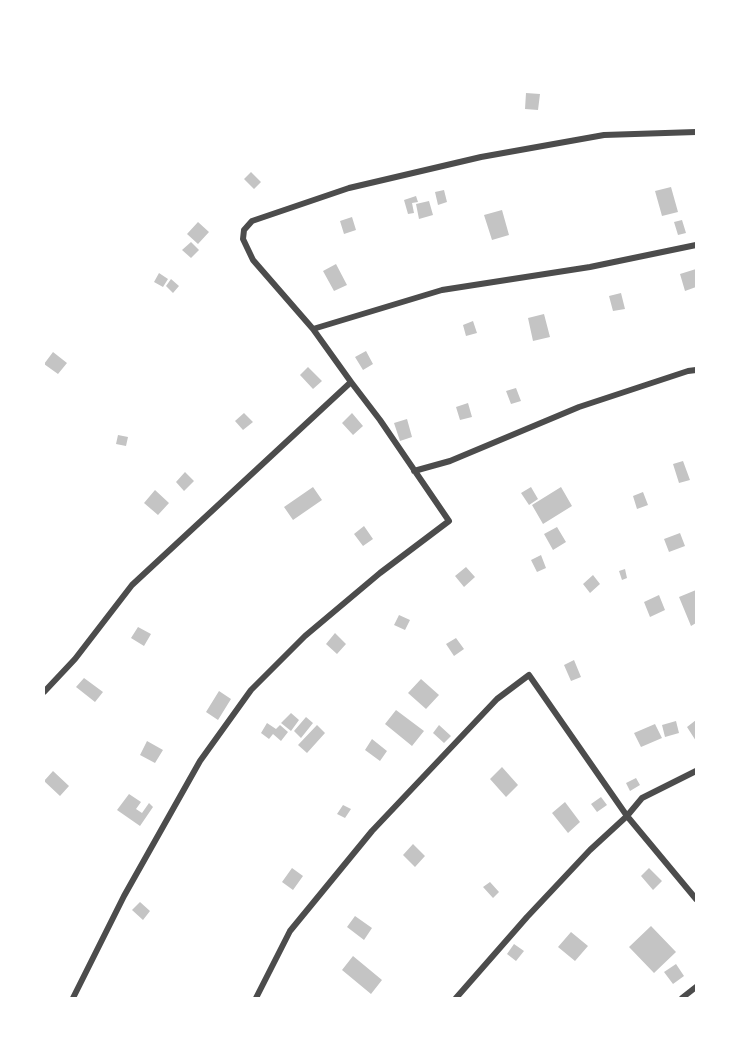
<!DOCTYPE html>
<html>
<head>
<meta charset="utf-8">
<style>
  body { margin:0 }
  #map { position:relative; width:740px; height:1042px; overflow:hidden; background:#fff; font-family:"Exo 2",sans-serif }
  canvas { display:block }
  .frame { position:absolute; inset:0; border:45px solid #fff; pointer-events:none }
</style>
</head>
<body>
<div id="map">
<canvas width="740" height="1042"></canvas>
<div class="frame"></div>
</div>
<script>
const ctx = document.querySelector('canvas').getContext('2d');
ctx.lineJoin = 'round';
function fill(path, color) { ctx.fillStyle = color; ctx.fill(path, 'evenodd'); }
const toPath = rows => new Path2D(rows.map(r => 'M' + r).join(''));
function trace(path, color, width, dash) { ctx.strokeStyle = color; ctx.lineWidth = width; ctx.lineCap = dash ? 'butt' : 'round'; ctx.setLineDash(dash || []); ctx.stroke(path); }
const building = toPath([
  [526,93,540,94,538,110,525,109],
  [251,172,261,182,254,189,244,179],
  [671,187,678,212,662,216,655,191],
  [444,190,447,202,438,205,435,192],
  [416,196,418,202,412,203,414,213,408,214,404,200],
  [429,201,433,215,419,219,416,204],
  [502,210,509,235,492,240,484,215],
  [352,217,356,230,344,234,340,221],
  [682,220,686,233,678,235,674,222],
  [198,222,209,232,198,244,187,234],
  [191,242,199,250,191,258,182,250],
  [336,264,347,285,334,291,323,271],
  [696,269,696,287,685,291,680,274],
  [159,273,168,279,163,287,154,282],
  [171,279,179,286,173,293,166,286],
  [621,293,625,309,613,311,609,296],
  [544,314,550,337,533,341,528,318],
  [473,321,477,333,466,336,463,325],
  [366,351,373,364,363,370,355,357],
  [53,352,67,363,58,374,44,364],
  [308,367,322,381,313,389,300,375],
  [516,388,521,401,511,404,506,391],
  [468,403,472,417,460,420,456,407],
  [244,413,253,422,243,430,235,421],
  [352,413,363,426,353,435,342,423],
  [407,419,412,437,400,441,394,423],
  [118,435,128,437,126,446,116,444],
  [683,461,690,480,679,483,673,464],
  [185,472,194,481,184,491,176,482],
  [313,487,322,500,293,520,284,507],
  [531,487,538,499,529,505,521,493],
  [561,487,572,506,543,524,532,505],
  [155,490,169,503,158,515,144,503],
  [643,492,648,505,637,509,633,496],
  [364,526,373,539,363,546,354,534],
  [557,527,566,542,553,550,544,534],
  [680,533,685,546,669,552,664,539],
  [541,555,546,568,537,572,531,560],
  [466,567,475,577,464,587,455,576],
  [625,569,627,578,622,580,619,571],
  [593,575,600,584,590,593,583,584],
  [696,590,696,623,691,626,679,597],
  [659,595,665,610,650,617,644,602],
  [399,615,410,620,405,630,394,625],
  [138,627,151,634,144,646,131,638],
  [335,633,346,644,337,654,326,644],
  [456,638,464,649,454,656,446,644],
  [574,660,581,677,571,681,564,665],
  [84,678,103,692,95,702,76,687],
  [421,679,439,695,426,709,408,693],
  [219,691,231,699,218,720,206,712],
  [396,710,424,731,412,746,385,724],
  [291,713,299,720,291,731,281,723],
  [306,717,313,723,301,738,294,731],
  [696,720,696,741,687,727],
  [676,721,679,733,665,737,662,725],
  [267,723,276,729,280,725,288,732,281,741,273,734,269,739,261,733],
  [655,724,662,738,641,747,634,733],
  [317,725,325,733,307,753,298,745],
  [439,725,451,736,444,743,433,733],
  [372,739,387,751,380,761,365,750],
  [147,741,163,750,155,763,140,755],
  [502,767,518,785,506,797,490,779],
  [53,771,69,786,60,796,44,781],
  [636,778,640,785,630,791,626,783],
  [129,794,141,802,136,809,142,813,149,803,153,807,140,826,117,810],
  [601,797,607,805,597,812,591,804],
  [565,802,580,822,568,833,552,813],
  [343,805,351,809,345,818,337,814],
  [413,844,425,856,415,867,403,855],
  [292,868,303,876,293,890,282,882],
  [649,868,662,881,653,890,641,876],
  [490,882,499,892,493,898,483,887],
  [140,902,150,911,143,920,132,910],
  [355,916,372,928,364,940,347,927],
  [651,926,676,952,654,973,629,947],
  [571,932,588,946,575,961,558,947],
  [514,944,524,951,516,961,507,954],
  [353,956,382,980,371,994,342,970],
  [676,964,684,976,673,984,664,972]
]);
const minor = toPath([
  [313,329,253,260,243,239,244,230,252,221,349,188,481,157,604,135,696,132],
  [414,471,450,461,579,407,688,371,696,370],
  [44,692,75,659,132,585,351,382,313,329,442,290,590,267,696,245],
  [73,998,124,896,200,761,251,690,305,636,380,573,449,521,380,420,351,382],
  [256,998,290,931,372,831,497,699,529,675,627,816,696,899],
  [456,998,527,917,590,850,627,816,642,798,696,771],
  [682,998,696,987]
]);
fill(building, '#c4c4c4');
trace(minor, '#4c4c4c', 6);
</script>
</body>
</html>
